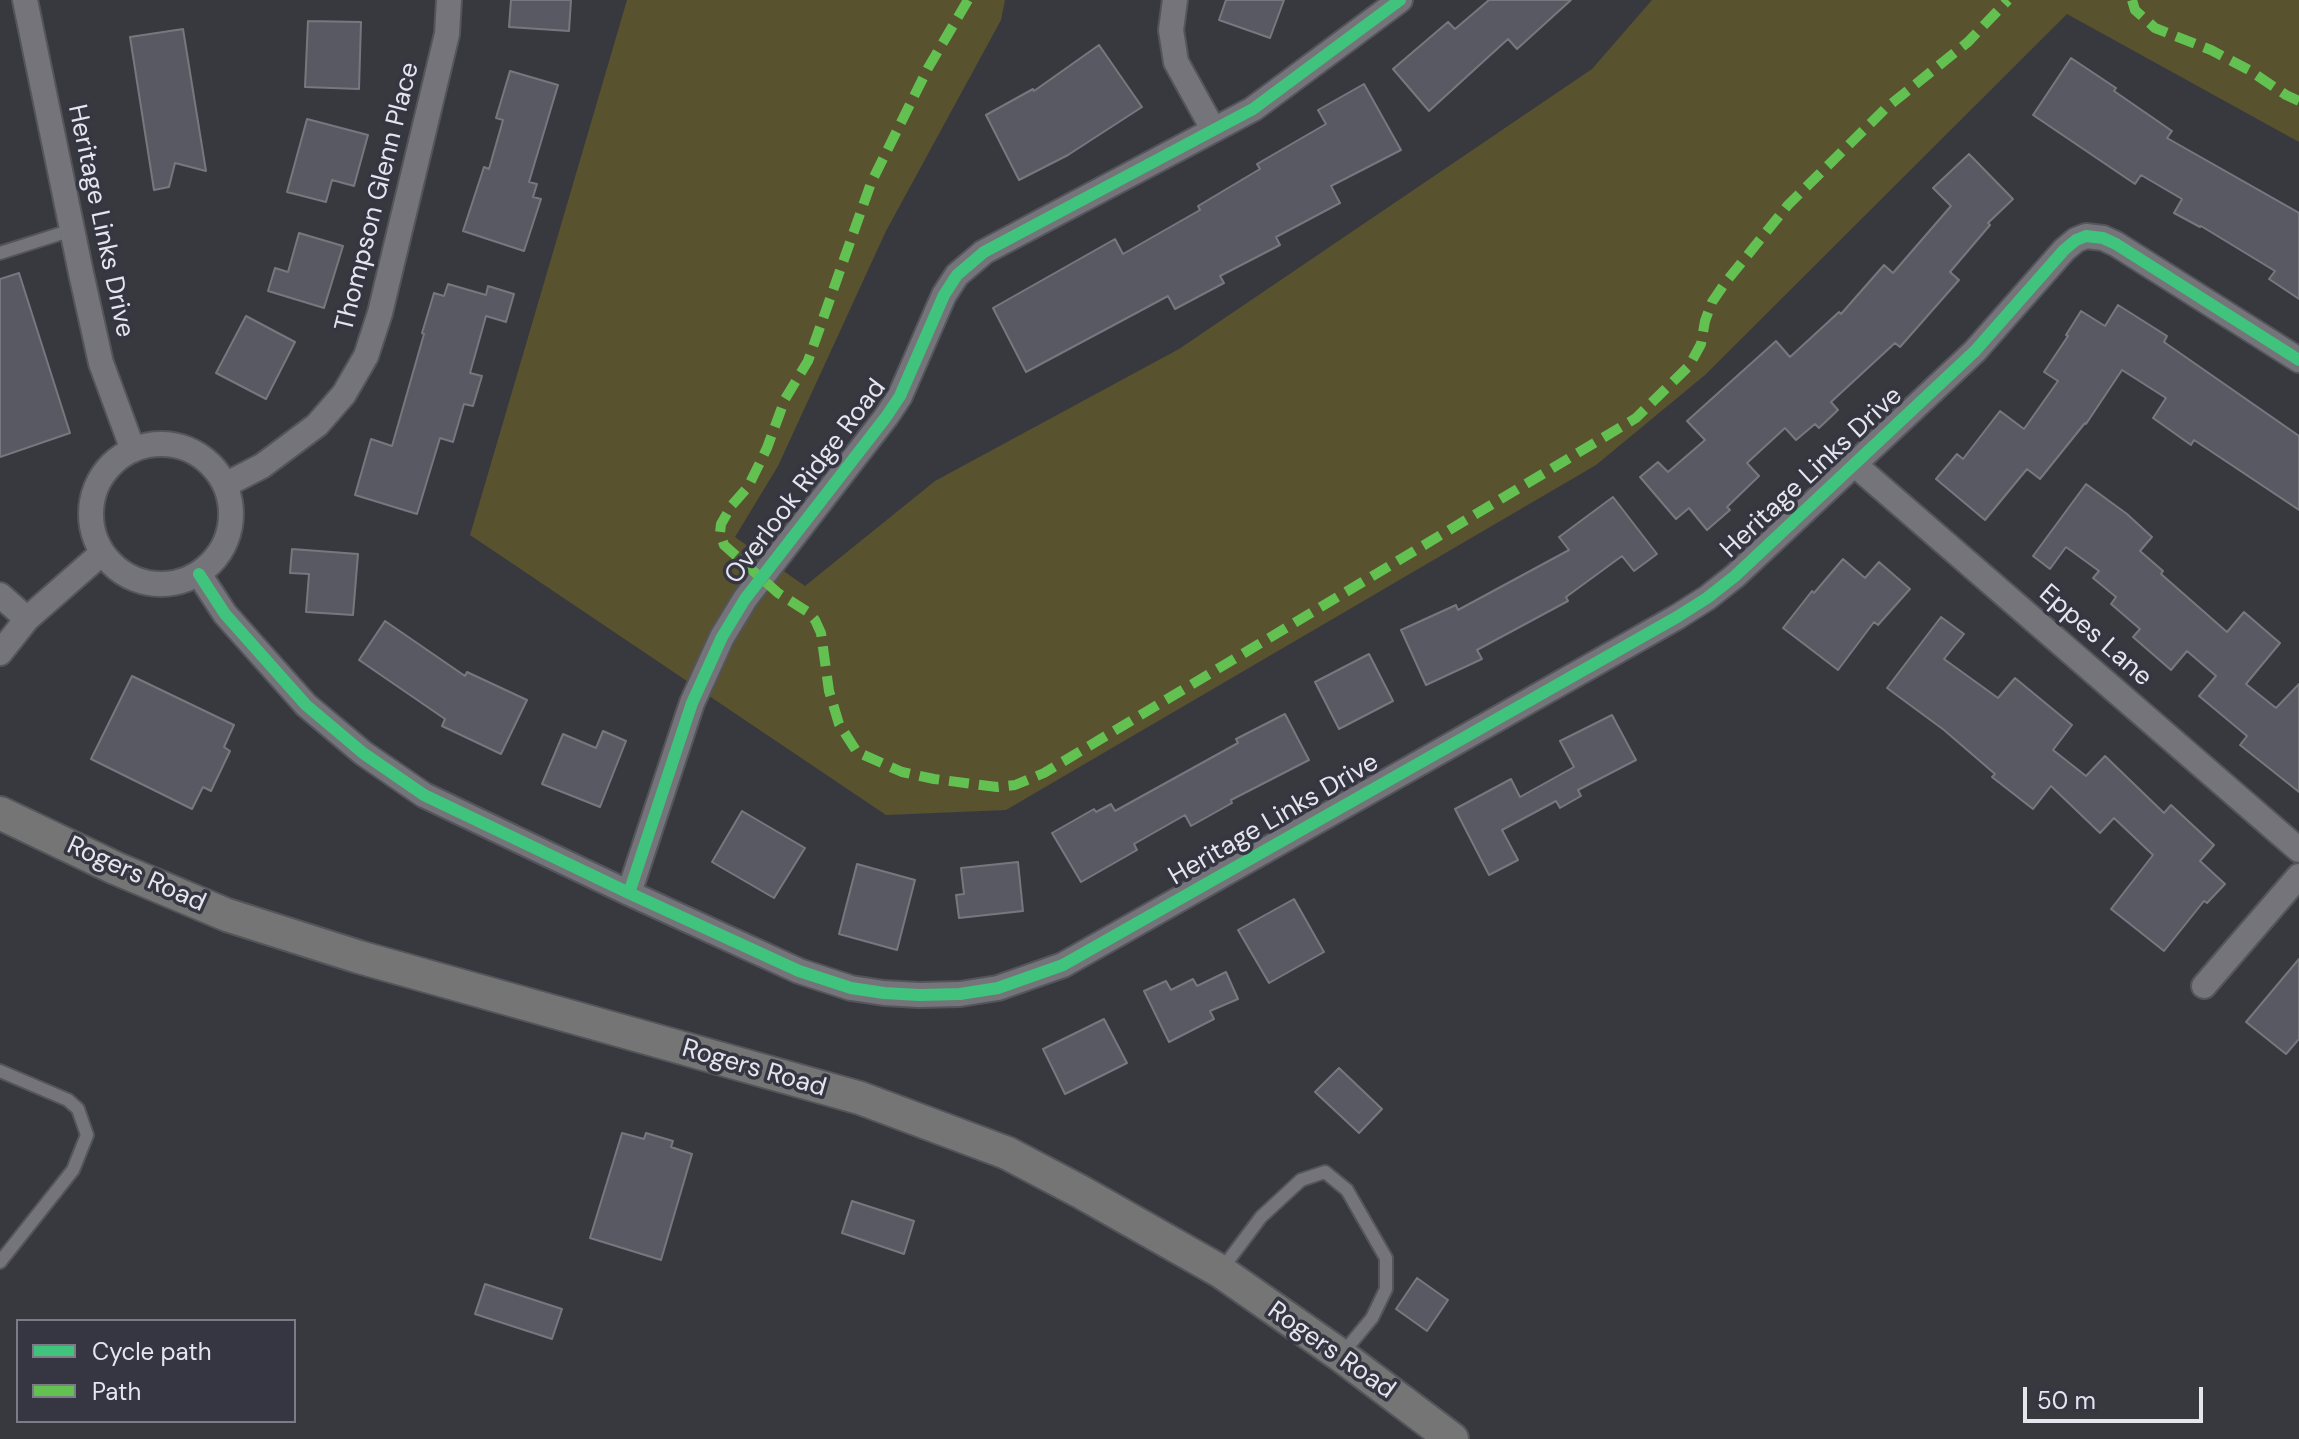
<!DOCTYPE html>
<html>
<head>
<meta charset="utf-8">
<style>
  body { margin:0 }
  #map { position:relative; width:2299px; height:1439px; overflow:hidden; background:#38393f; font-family:"DM Sans",sans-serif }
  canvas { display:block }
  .legend { position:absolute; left:16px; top:1319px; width:280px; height:104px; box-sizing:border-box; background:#353642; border:2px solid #7b7c86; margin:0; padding:10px 14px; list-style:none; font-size:24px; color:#e4e5ed }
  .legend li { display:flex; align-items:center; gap:16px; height:40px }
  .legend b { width:40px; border:2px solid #7b7c86 }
  .scale { position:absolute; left:2023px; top:1387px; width:180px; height:36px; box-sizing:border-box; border:4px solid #e4e5ed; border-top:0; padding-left:10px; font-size:24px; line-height:28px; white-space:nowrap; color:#e4e5ed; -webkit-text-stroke:6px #353642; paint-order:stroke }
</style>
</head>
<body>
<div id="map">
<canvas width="2299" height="1439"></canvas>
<ul class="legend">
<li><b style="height:10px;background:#40c37c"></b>Cycle path</li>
<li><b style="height:10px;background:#63c152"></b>Path</li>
</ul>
<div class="scale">50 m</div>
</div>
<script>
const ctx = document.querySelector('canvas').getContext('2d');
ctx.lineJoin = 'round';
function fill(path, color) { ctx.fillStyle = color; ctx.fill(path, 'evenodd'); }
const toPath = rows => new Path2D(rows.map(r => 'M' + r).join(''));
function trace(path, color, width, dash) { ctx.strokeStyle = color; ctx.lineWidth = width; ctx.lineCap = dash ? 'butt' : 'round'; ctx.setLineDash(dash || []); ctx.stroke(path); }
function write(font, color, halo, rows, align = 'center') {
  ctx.font = font + ' "DM Sans",sans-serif'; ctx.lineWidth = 7; ctx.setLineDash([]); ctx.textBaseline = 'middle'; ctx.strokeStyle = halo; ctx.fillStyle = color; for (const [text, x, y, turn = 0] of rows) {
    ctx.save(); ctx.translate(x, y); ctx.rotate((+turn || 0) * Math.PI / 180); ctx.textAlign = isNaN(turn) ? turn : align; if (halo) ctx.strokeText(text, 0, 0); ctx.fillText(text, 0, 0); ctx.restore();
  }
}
const green = toPath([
  [627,0,1005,0,1001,20,886,231,778,466,735,537,805,586,935,481,1179,349,1592,69,1652,0,2299,0,2299,142,2067,14,1705,375,1596,465,1006,810,886,815,470,535]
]);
const building = toPath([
  [511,0,571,0,569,31,509,27,511,0],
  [1226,0,1284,0,1270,38,1219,20,1226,0],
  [1489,0,1571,0,1517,49,1508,39,1429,111,1393,69,1448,22,1455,29,1489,0],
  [308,21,361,22,359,89,305,87,308,21],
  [183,29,206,171,175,163,169,187,154,190,130,37,183,29],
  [1099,45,1142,107,1068,155,1019,180,986,115,1033,89,1034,91,1099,45],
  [2071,58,2116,88,2114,91,2172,131,2167,138,2299,213,2299,299,2269,279,2275,271,2201,226,2200,227,2174,213,2182,199,2141,175,2135,184,2033,115,2071,58],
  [510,71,558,85,529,182,537,184,533,197,541,199,524,251,463,231,484,167,489,169,503,120,496,118,510,71],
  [1364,84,1401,150,1331,186,1340,203,1276,237,1280,245,1220,276,1224,283,1175,309,1168,296,1026,372,993,308,1115,239,1123,254,1200,210,1198,206,1260,169,1257,164,1326,124,1318,110,1364,84],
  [307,119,368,135,354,186,332,180,326,202,287,192,307,119],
  [1969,154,2013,199,1988,223,1990,225,1950,272,1959,280,1900,347,1895,343,1831,402,1838,410,1819,428,1815,424,1796,440,1785,428,1747,463,1759,476,1727,507,1730,510,1707,530,1689,508,1676,519,1640,477,1658,462,1668,472,1705,440,1687,421,1776,341,1790,357,1839,312,1841,314,1884,265,1893,273,1951,206,1933,188,1969,154],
  [299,233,343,246,324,308,268,291,275,268,288,272,299,233],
  [19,273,70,433,0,457,0,279,19,273],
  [448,284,486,295,488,286,514,294,506,322,486,316,470,373,482,376,473,406,464,404,453,442,440,438,417,514,355,495,371,439,392,446,424,334,422,333,434,293,444,296,448,284],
  [2118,305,2167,336,2164,342,2299,436,2299,510,2194,440,2191,445,2153,418,2166,398,2122,370,2086,424,2085,423,2040,479,2027,469,1985,520,1936,479,1957,454,1963,459,2000,411,2024,429,2058,381,2044,372,2068,336,2066,335,2081,311,2105,326,2118,305],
  [246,316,295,342,266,399,216,373,246,316],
  [2086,484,2127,514,2152,537,2140,551,2163,571,2161,574,2227,632,2244,612,2280,643,2246,684,2276,708,2299,684,2299,792,2240,745,2247,736,2199,696,2216,676,2187,651,2171,670,2133,637,2140,629,2111,604,2116,597,2093,578,2099,571,2066,547,2050,569,2033,556,2086,484],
  [1613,497,1657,554,1634,571,1622,556,1566,597,1568,601,1477,650,1482,659,1426,685,1401,630,1456,605,1458,610,1569,550,1559,537,1613,497],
  [292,549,358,554,353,615,306,612,309,574,290,573,292,549],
  [1843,559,1865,578,1879,562,1910,589,1878,625,1874,622,1838,670,1783,628,1812,591,1814,593,1843,559],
  [1941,617,1964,634,1944,659,1998,698,2015,678,2072,725,2053,750,2086,776,2105,756,2164,813,2171,805,2214,845,2200,861,2225,884,2207,903,2204,901,2164,951,2111,909,2153,855,2114,818,2100,833,2051,786,2033,809,1992,777,1995,774,1944,730,1887,688,1941,617],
  [385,621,465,676,467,672,527,700,501,754,442,726,445,719,359,660,385,621],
  [1369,654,1393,701,1339,729,1315,682,1369,654],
  [132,676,234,725,224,747,230,751,211,791,203,787,192,809,91,759,132,676],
  [1285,714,1309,760,1231,800,1232,803,1191,826,1185,815,1134,844,1137,850,1081,882,1052,833,1094,809,1096,812,1111,804,1115,811,1238,743,1236,739,1285,714],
  [1612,715,1636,760,1578,790,1581,796,1560,808,1556,801,1502,830,1518,860,1489,875,1455,809,1511,779,1520,797,1574,767,1560,741,1612,715],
  [603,731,626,741,600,807,542,784,563,734,596,748,603,731],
  [742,811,805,848,774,898,712,862,742,811],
  [1018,862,1023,911,959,918,956,895,964,894,961,868,1018,862],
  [857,864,915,880,897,950,839,934,857,864],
  [1294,899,1324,952,1269,983,1238,930,1294,899],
  [2299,959,2299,1039,2286,1054,2246,1022,2299,959],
  [1226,972,1238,999,1210,1011,1214,1019,1169,1042,1144,991,1166,981,1171,990,1193,979,1197,986,1226,972],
  [1104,1019,1127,1063,1065,1094,1043,1049,1104,1019],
  [1339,1068,1382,1109,1359,1133,1315,1092,1339,1068],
  [622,1133,644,1139,646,1133,673,1141,671,1147,692,1154,661,1260,590,1238,622,1133],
  [852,1201,914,1221,904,1254,842,1233,852,1201],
  [1417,1278,1448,1300,1427,1331,1396,1309,1417,1278],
  [485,1284,562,1309,552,1339,475,1314,485,1284]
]);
const lane = toPath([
  [0,253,72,230],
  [0,1071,68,1100,78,1109,87,1135,73,1170,0,1262],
  [1222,1269,1261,1217,1301,1180,1325,1172,1347,1190,1386,1258,1386,1289,1372,1318,1342,1354]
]);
const street = toPath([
  [25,0,81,273,101,363,133,450],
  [1175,0,1171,30,1176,62,1213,129],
  '91 514a70 70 0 1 1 140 0a70 70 0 1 1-140 0Z',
  [1854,464,2299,850],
  [225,485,262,466,317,425,344,394,366,356,380,313,447,34,449,0],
  [199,574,225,614,306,705,363,753,424,795,629,893,799,971,851,988,884,993,919,995,960,994,998,988,1063,965,1677,617,1707,598,1735,576,1975,351,2064,250,2076,240,2086,236,2103,238,2116,244,2299,360],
  [0,595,27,619],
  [0,653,27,619,102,553],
  [629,893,692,703,722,637,745,599,886,417,900,396,944,295,957,275,984,252,1253,109,1400,0],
  [2204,986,2299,876]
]);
const secondary = toPath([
  [0,813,115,868,227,915,359,957,860,1098,1007,1153,1081,1192,1220,1271,1343,1357,1452,1439]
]);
const quiet = toPath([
  [968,0,928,68,871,183,808,361,785,399,767,448,748,487,732,505,721,524,720,533,724,545,778,593,808,612,815,620,821,633,829,691,839,724,857,752,902,772,934,779,997,787,1015,785,1044,773,1636,418,1689,366,1701,344,1705,321,1712,302,1725,283,1788,205,1886,108,1968,42,2008,0],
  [2132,0,2135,10,2155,28,2211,50,2249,70,2286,95,2299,101]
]);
const cycleway = toPath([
  [199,574,225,614,306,705,363,753,424,795,629,893,799,971,851,988,884,993,919,995,960,994,998,988,1063,965,1677,617,1707,598,1735,576,1975,351,2064,250,2076,240,2086,236,2103,238,2116,244,2299,360],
  [629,893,692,703,722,637,745,599,886,417,900,396,944,295,957,275,984,252,1253,109,1400,0]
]);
const streetNames = [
  ["Thompson Glenn Place",378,197,-76],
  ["Heritage Links Drive",100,221,78],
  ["Heritage Links Drive",1812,473,-43],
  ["Overlook Ridge Road",806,482,-53],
  ["Eppes Lane",2095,636,41],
  ["Heritage Links Drive",1274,820,-30],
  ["Rogers Road",136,875,24],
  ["Rogers Road",754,1069,16],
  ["Rogers Road",1331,1351,35]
];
fill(green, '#58522f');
fill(building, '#595964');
trace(building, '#77787e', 2);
trace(lane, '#54555a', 16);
trace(street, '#54555a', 28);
trace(secondary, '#54555a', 36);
trace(lane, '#74747a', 12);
trace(street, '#74747a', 24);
trace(secondary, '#757576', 32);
trace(quiet, '#63c152', 10, [20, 10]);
trace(cycleway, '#40c37c', 12);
write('26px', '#e4e5ed', '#353642', streetNames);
</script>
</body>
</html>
